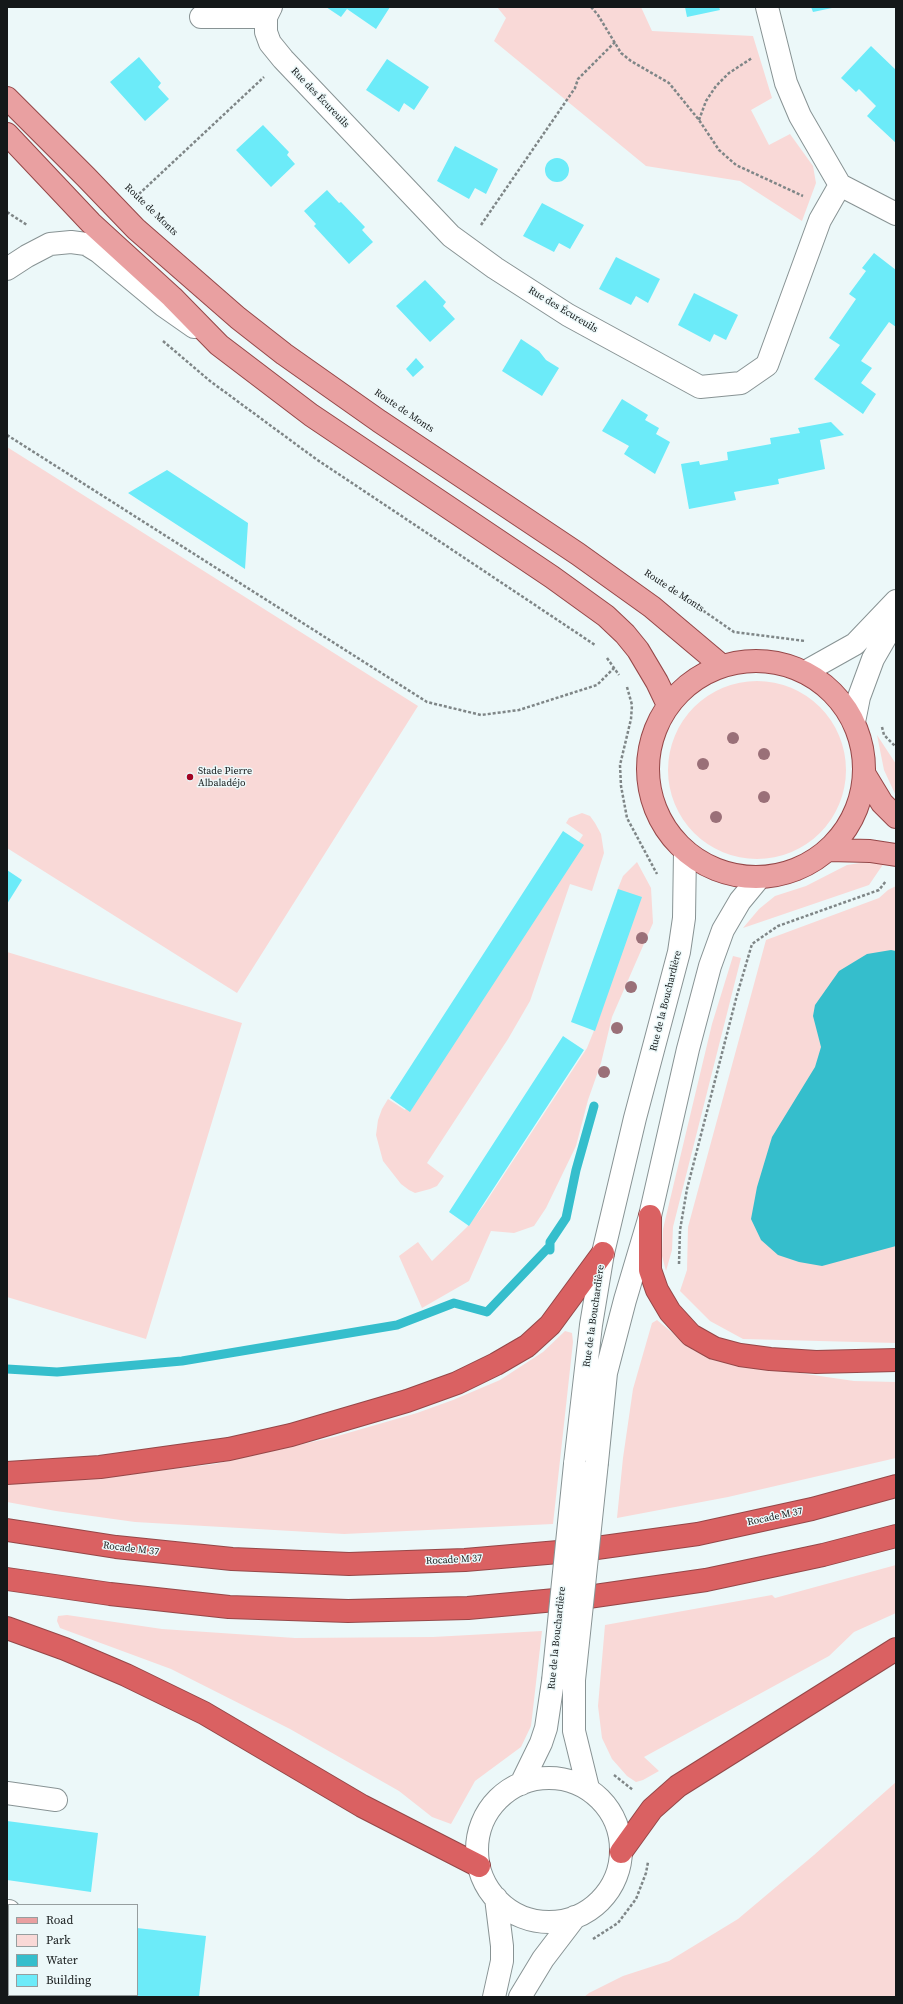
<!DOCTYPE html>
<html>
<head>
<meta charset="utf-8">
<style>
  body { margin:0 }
  #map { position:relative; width:903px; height:2004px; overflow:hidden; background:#ecf8f9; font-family:"Source Serif 4",serif }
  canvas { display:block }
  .frame { position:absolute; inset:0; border:8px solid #141819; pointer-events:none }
  .legend { position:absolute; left:8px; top:1904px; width:130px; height:92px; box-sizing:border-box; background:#ecf8f9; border:1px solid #969e9f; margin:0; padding:5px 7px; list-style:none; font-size:12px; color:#141819 }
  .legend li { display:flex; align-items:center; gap:8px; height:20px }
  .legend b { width:20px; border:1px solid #969e9f }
</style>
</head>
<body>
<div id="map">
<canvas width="903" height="2004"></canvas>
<div class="frame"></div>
<ul class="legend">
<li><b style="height:5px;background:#e9a0a1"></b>Road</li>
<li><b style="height:11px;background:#f9d9d7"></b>Park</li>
<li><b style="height:11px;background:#35becc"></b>Water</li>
<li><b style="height:11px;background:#6cebf9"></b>Building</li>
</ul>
</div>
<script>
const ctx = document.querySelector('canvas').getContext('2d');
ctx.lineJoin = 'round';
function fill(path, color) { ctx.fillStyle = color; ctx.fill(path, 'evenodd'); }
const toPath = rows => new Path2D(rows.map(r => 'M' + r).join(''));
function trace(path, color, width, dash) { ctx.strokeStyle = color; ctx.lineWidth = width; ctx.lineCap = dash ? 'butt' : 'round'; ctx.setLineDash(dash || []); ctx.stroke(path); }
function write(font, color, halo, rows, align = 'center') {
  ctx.font = font + ' "Source Serif 4",serif'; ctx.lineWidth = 3; ctx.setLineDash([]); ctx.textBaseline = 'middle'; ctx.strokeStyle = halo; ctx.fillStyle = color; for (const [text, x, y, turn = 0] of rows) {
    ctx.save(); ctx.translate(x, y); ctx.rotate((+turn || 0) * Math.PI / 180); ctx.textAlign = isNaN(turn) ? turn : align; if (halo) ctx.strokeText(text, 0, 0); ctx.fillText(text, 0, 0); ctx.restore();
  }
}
const green = toPath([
  [497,7,641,7,652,31,753,36,772,98,751,110,769,145,790,134,813,166,816,183,802,221,740,181,646,166,494,41,506,18],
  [7,447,418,706,237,993,7,848],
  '668 770a89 89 0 1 1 178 0a89 89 0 1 1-178 0Z',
  [877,735,896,764,896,796,884,770],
  [582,813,590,816,595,823,601,834,604,853,592,891,570,884,530,1001,508,1039,427,1163,444,1176,437,1186,430,1189,415,1193,409,1190,401,1184,383,1161,376,1135,378,1120,382,1109,388,1099,405,1110,583,835,566,823,569,818],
  [637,862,651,888,653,923,612,1017,601,1063,588,1100,576,1146,546,1208,534,1226,514,1233,491,1231,469,1281,422,1308,399,1256,418,1242,432,1261,467,1227,484,1205,587,1048,599,1018,639,898,617,891,623,876],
  [860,863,884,863,869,885,743,928,759,909,775,896,806,886,847,865],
  [896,886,896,1343,743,1339,710,1321,680,1291,687,1270,688,1227,766,940,879,898,888,890],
  [7,952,242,1023,146,1339,7,1297],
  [733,956,741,958,673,1227,672,1250,666,1271,662,1256,663,1229,712,1024],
  [657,1320,693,1350,717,1361,854,1381,896,1382,896,1458,728,1497,617,1518,623,1458,633,1389,652,1323],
  [565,1331,572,1333,573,1342,553,1524,344,1534,135,1522,56,1511,7,1502,7,1484,90,1479,215,1464,334,1437,417,1413,453,1400,500,1380,543,1352],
  [896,1565,896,1613,854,1632,829,1656,644,1757,659,1771,643,1780,636,1782,627,1776,612,1759,602,1738,598,1706,605,1625,772,1595,775,1598],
  [67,1615,162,1629,295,1638,433,1637,542,1631,531,1726,521,1747,475,1781,451,1824,432,1817,399,1791,290,1729,171,1669,60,1628,57,1621,58,1616],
  [896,1782,896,1997,584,1997,589,1993,623,1976,669,1961,738,1919,814,1855]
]);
const water = toPath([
  [891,950,896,951,896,1246,822,1266,799,1262,778,1255,761,1240,751,1219,757,1187,772,1137,815,1067,821,1047,813,1016,815,1005,839,971,867,954]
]);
const stream = toPath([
  [550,1250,550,1242,566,1218,576,1170,594,1106],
  [7,1369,57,1372,182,1361,397,1325,454,1303,487,1312,548,1248]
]);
const building = toPath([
  [326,7,390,7,376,29,347,9,341,17],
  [685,7,719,7,720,10,687,17],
  [811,7,831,7,832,8,813,12],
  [871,46,896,70,896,143,867,116,876,106,859,89,856,92,841,78],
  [139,57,161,83,158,87,169,99,145,121,110,82],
  [387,59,429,87,414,110,404,103,399,112,366,90],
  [263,125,289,152,287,155,295,164,271,187,236,150],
  [455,146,498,169,486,194,475,188,469,199,437,181],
  '545 170a12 12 0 1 1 24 0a12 12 0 1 1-24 0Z',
  [327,190,339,203,341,202,365,227,362,230,373,242,349,264,314,226,316,224,304,211],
  [542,203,584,225,570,249,559,243,554,252,523,236],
  [874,253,896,270,896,327,889,322,861,361,872,368,861,383,876,394,863,414,814,379,840,345,829,338,856,299,849,294,866,271,862,268],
  [616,257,660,279,648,303,636,296,631,305,599,289],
  [425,280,446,302,443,306,455,319,430,342,396,306],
  [694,293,738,315,726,340,714,334,710,342,678,325],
  [521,339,539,351,546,360,559,368,542,396,502,371],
  [416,358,424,367,413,377,406,369],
  [622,399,648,415,645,420,659,428,656,434,670,442,655,474,624,454,629,446,602,431],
  [831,422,844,435,820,440,825,469,778,479,779,484,734,492,736,500,689,509,681,464,699,461,700,465,728,460,727,452,771,444,770,438,800,433,798,428],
  [167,470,248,523,245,569,128,493],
  [563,831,584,845,410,1112,390,1098],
  [7,870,22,880,7,904],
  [618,889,642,897,595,1031,571,1022],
  [563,1036,584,1050,469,1226,449,1212],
  [7,1821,98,1833,91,1892,7,1880],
  [137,1928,206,1936,199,1997,109,1997,110,1995,137,1995]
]);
const path = toPath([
  [591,7,598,15,621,53,631,61,669,83,699,120,719,150,736,165,803,196],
  [699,120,706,101,716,86,729,73,752,58],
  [139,194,264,77],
  [7,212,27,225],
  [481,225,575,88,578,79,615,42],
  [163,341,210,381,316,459,595,645],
  [7,435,427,702,481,715,519,710,597,685,614,668],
  [695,605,734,632,805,641],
  [607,658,619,675],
  [627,687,632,705,631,719,620,765,621,786,627,818,657,874],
  [882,727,884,735,896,747],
  [679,1264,680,1230,687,1189,737,995,752,944,778,926,879,890,886,881],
  [614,1775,633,1790],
  [593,1939,618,1923,636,1899,646,1873,648,1862]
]);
const minor = toPath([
  [271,7,266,17,266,32,270,43,283,59,451,236,495,268,568,315,700,387,741,383,767,365,820,220,840,185],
  [767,7,786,83,800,116,840,185,896,214],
  [201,17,266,17],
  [7,269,27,256,50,244,71,242,86,244,99,252,164,306,194,327],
  [805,672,855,644,896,601],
  [854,722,859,697,873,659,896,619],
  [597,1462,606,1373,625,1300,650,1216,688,1049,710,966,723,930,740,901,759,878],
  [575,1464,591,1325,603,1253,635,1118,679,952,684,918,685,851],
  [574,1680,574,1731,588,1788],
  '477 1850a72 72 0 1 1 144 0a72 72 0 1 1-144 0Z',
  [521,1784,541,1743,546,1728,553,1681],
  [7,1793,56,1800],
  [7,1911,9,1911],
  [42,1997,43,1995],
  [494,1997,502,1961,502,1946,496,1898],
  [520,1997,543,1959,575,1917]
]);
const major = toPath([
  [7,98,86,177,136,229,238,318,284,354,379,421,578,554,652,607,722,666],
  [7,134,91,223,172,297,219,345,311,415,552,577,606,616,625,634,638,650,657,682,668,705],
  '648 769a108 108 0 1 1 216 0a108 108 0 1 1-216 0Z',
  [865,775,882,803,896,817],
  [829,850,870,851,896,855]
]);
const highway = toPath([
  [650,1216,650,1270,657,1290,670,1312,691,1335,714,1348,740,1355,770,1359,816,1362,896,1360],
  [7,1473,100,1467,229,1449,291,1435,407,1401,457,1383,496,1364,527,1346,550,1325,603,1253],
  [7,1530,116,1547,232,1559,349,1564,465,1560,582,1550,698,1534,812,1509,896,1486],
  [7,1579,110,1594,229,1607,348,1611,468,1608,588,1597,706,1580,823,1555,896,1536],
  [7,1628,65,1649,126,1675,204,1713,362,1806,479,1866],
  [621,1852,652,1809,678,1786,896,1649]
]);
const minorBridge = toPath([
  [574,1680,597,1462],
  [553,1681,575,1464]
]);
const trees = [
  [733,738],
  [764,754],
  [703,764],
  [764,797],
  [716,817],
  [642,938],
  [631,987],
  [617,1028],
  [604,1072]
];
const markers = [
  [190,777,4,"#a20323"]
];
const streetNames = [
  ["Rue des Écureuils",320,98,46],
  ["Route de Monts",151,210,44],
  ["Rue des Écureuils",563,310,31],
  ["Route de Monts",404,411,34],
  ["Route de Monts",674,591,33],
  ["Rue de la Bouchardière",666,1001,-76],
  ["Rue de la Bouchardière",594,1316,-82],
  ["Rocade M 37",775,1517,-12],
  ["Rocade M 37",131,1549,7],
  ["Rocade M 37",454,1560,-3],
  ["Rue de la Bouchardière",557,1638,-84]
];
const poiNames = [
  ["Stade Pierre",198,771],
  ["Albaladéjo",198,783]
];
fill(green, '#f9d9d7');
fill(water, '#35becc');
trace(stream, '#35becc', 9);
fill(building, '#6cebf9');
trace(minor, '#889394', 24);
trace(major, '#954748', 24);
trace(highway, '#954748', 24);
trace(path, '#7f8687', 2.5, [3, 2]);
trace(minor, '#fff', 22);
trace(major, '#e9a0a1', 22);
trace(highway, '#da6162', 22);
trace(minorBridge, '#889394', 24, []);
trace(minorBridge, '#fff', 22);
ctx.fillStyle = '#9a7078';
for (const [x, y] of trees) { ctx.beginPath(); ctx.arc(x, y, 6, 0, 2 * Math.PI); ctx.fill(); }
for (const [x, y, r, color] of markers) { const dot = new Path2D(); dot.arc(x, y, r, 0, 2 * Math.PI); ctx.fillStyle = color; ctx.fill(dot); trace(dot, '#ecf8f9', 1.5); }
write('10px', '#141819', '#ecf8f9', streetNames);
write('10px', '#141819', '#ecf8f9', poiNames, 'left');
</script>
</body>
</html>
